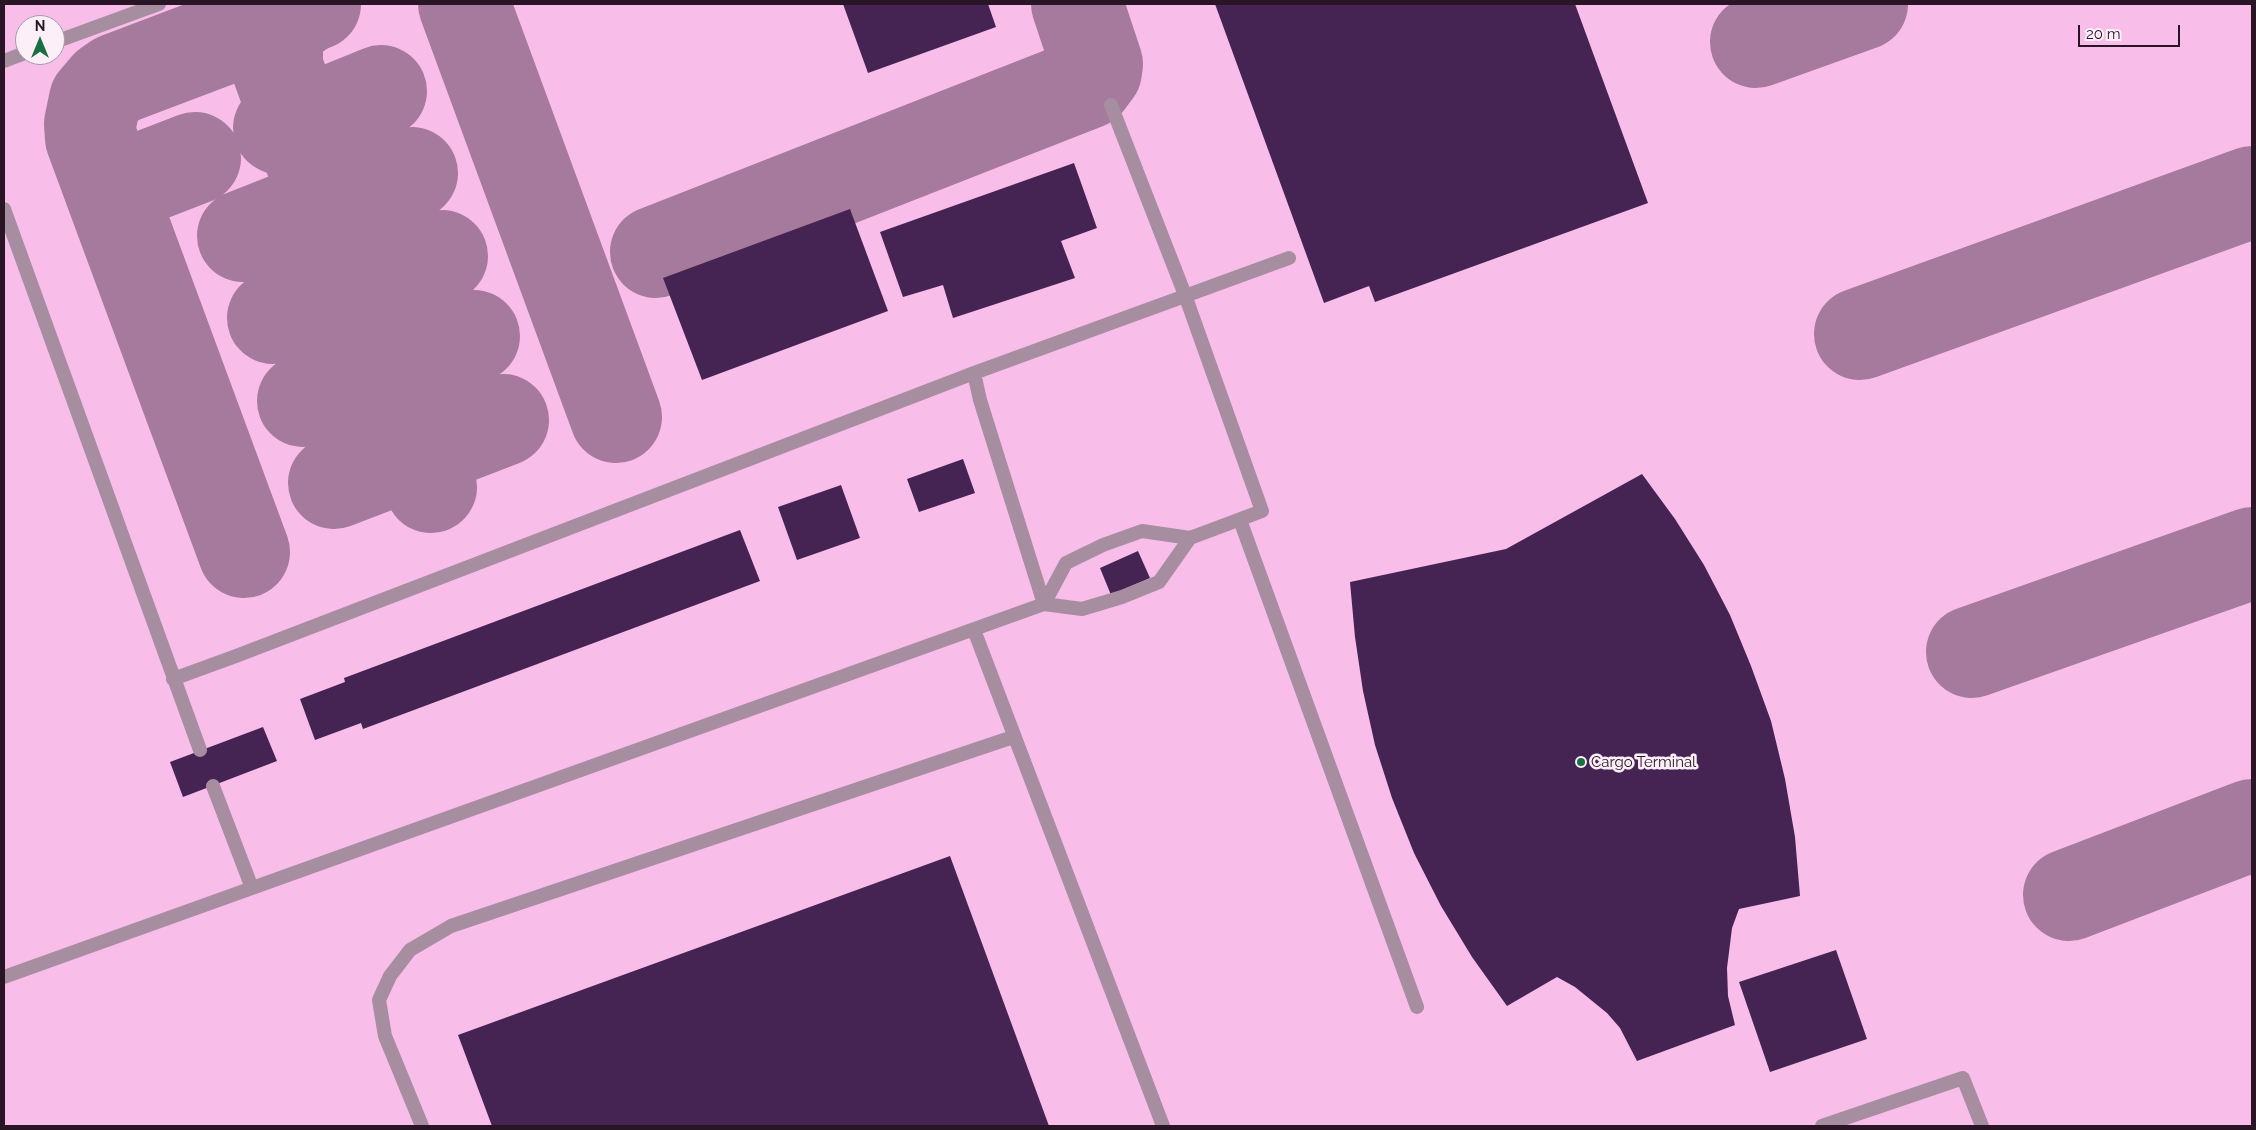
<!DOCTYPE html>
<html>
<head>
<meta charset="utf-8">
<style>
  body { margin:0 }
  #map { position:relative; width:2256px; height:1130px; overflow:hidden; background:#f9bdea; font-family:Raleway,sans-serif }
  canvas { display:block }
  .frame { position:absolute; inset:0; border:5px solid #2a1526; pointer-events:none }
  .north { position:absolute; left:15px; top:15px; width:50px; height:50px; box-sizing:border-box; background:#fceff8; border:1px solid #a898a4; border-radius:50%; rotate:0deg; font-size:14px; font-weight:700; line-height:20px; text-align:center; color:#2a1526 }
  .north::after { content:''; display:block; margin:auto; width:18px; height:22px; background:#176f42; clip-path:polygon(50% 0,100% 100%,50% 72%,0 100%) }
  .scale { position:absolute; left:2078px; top:25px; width:102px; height:22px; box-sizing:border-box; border:2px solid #2a1526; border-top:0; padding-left:6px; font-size:15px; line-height:18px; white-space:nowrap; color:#2a1526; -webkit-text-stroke:4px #fceff8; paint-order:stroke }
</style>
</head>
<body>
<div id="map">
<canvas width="2256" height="1130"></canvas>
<div class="frame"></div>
<div class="north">N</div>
<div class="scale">20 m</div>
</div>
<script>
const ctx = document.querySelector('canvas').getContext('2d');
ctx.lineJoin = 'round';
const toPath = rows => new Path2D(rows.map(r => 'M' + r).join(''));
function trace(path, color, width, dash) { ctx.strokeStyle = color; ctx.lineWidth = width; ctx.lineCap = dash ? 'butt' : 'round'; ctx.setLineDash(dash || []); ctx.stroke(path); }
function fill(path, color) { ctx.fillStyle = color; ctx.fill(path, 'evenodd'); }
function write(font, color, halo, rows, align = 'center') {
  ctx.font = font + ' Raleway,sans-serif'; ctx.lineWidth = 5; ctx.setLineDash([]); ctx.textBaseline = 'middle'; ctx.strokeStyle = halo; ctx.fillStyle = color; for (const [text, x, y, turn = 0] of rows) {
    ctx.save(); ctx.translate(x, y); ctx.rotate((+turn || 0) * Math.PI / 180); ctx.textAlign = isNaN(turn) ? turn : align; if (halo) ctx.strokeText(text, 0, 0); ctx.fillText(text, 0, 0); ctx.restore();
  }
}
const taxiway = toPath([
  [305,4,301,11,286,20,281,27,277,46,277,67,431,487],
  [464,4,616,417],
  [1756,42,1862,4],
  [279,128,298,136,305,143,306,128,312,119,381,91],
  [102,166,114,180,133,182,195,158],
  [334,225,336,213,345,198,412,173],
  [243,236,309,210,318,198,319,183,336,196,345,198],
  [656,252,1087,83,1096,71,1097,64,1077,4],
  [365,310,366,297,369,289,375,282,442,256],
  [273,318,341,292,350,278,350,268,358,276,375,282],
  [1860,334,2252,192],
  [395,389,395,379,406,363,474,336],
  [303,401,370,375,379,362,380,350,387,356,406,363],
  [425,474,427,461,438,445,503,420],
  [334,483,399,458,408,449,411,432,421,441,438,445],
  [244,552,91,138,90,124,95,100,107,86,117,79,315,4],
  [1972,652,2252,553],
  [2069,895,2252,825]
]);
const building = toPath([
  [843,4,988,4,996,27,868,73],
  [1215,4,1575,4,1648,203,1375,302,1369,286,1324,303],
  [1074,163,1097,228,1061,241,1075,278,953,318,943,285,903,297,880,232],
  [850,209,888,311,702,380,663,278],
  [963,459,975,493,919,512,907,479],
  [1642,474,1675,519,1704,565,1730,615,1751,666,1771,721,1785,779,1795,837,1800,896,1739,909,1732,928,1727,968,1728,996,1735,1025,1637,1061,1620,1028,1607,1013,1575,987,1557,977,1507,1006,1472,957,1441,906,1414,853,1392,798,1375,745,1363,691,1355,637,1350,582,1506,549],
  [841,485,860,538,797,560,778,507],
  [740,530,760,581,363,729,361,723,315,740,300,699,345,682,344,678],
  [1138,551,1150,578,1111,595,1100,568],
  [263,727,277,761,183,797,170,762],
  [950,856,1049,1126,492,1126,458,1035],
  [1836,950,1867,1039,1770,1072,1739,982]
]);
const service = toPath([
  [55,42,159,4],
  [4,61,25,53],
  [4,209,200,750],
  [974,373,980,400,1044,604],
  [1240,520,1417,1007],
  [1044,604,1066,563,1103,545,1142,531,1190,538,1262,511,1185,295,1111,105],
  [974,630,1163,1126],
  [173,679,236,656,974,373,1289,258],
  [213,786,252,888],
  [4,977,1044,604,1082,609,1122,597,1159,582,1190,538],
  [422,1126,385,1036,379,1000,390,976,410,950,451,926,1013,737],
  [1822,1126,1963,1078,1982,1126]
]);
const markers = [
  [1581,762,5,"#176f42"]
];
const poiNames = [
  ["Cargo Terminal",1591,762]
];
trace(taxiway, '#a67a9c', 92);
fill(building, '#452353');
trace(service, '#a78da0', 14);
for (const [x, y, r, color] of markers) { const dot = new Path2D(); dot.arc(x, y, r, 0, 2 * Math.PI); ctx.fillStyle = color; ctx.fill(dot); trace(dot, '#fceff8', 2); }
write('15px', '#2a1526', '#fceff8', poiNames, 'left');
</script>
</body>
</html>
